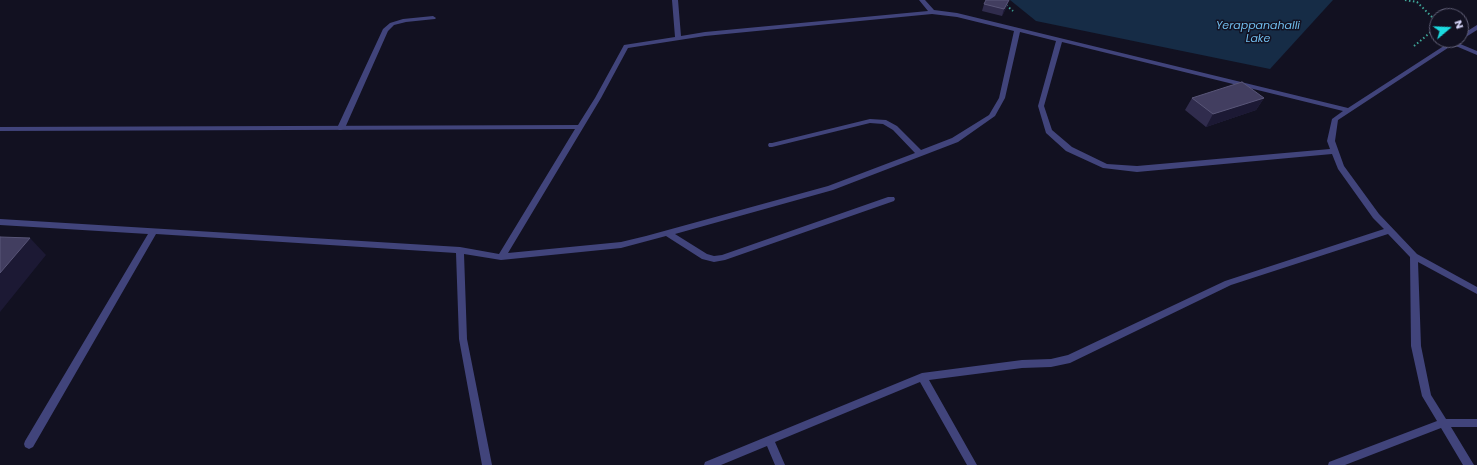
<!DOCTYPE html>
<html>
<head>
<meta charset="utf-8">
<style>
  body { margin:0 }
  #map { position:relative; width:1477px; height:465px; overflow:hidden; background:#121121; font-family:Poppins,sans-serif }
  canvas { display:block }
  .north { position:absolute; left:1429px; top:8px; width:40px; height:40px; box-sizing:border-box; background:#121121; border:1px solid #616078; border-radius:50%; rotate:71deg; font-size:11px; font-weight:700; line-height:16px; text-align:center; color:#d7d6fa }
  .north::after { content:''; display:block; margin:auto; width:14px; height:18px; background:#1cdbe0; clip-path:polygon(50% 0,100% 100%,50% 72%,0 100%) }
</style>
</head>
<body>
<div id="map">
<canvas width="1477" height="465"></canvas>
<div class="north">N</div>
</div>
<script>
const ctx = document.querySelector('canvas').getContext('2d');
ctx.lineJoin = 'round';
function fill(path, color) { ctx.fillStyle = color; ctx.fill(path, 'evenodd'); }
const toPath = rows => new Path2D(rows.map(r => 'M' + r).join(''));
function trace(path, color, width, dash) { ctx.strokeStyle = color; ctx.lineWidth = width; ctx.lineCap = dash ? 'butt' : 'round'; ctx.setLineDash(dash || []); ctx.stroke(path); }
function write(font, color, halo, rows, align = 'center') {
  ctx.font = font + ' Poppins,sans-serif'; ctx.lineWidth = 3; ctx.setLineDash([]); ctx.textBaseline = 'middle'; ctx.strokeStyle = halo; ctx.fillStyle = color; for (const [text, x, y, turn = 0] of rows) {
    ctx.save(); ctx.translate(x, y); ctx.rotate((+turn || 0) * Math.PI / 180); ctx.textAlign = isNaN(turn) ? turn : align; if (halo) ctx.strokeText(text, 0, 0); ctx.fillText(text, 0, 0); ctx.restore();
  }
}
const water = toPath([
  [1010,0,1333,0,1270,69,1036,21]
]);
const path = toPath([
  [1000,0,1013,11],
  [1405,0,1417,2,1437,22],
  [1414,46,1437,27]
]);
const service = toPath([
  [433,16,436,18,435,19,406,22,394,25,388,31,345,128,341,130,339,130,337,128,383,29,390,23,403,19,433,16],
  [1453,41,1477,51,1477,55,1451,44,1451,42,1453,41]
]);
const minor = toPath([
  [672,0,678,0,681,36,705,32,928,11,919,0,925,0,934,10,957,13,1348,108,1453,40,1460,40,1338,120,1335,141,1344,166,1379,214,1417,254,1477,287,1477,294,1418,262,1421,346,1431,395,1446,419,1477,419,1477,427,1451,427,1474,465,1463,465,1441,428,1345,465,1328,465,1329,462,1437,421,1422,396,1411,346,1410,257,1388,234,1231,285,1070,363,1051,367,1022,368,929,380,977,465,967,465,920,382,775,442,785,465,775,465,767,446,721,465,704,465,705,462,922,373,1022,360,1051,359,1068,355,1225,281,1384,229,1373,218,1338,169,1332,154,1137,172,1103,168,1066,151,1046,133,1038,106,1056,41,1020,32,1005,98,995,116,958,142,833,190,675,234,707,254,714,256,722,255,888,197,894,197,895,199,894,201,725,260,714,262,702,259,666,236,621,248,501,260,464,254,467,339,492,465,482,465,459,339,456,253,156,234,33,447,29,449,25,447,24,444,25,441,148,234,0,225,0,219,460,247,499,254,575,129,0,131,0,127,578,125,595,98,624,45,675,37,672,0],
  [932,14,957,17,1014,31,999,98,989,115,952,138,921,150,897,126,886,120,870,119,772,143,769,143,768,145,769,147,772,147,870,123,883,124,893,130,915,153,828,186,646,236,621,242,508,253,601,98,628,48,705,36,932,14],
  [1062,42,1343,111,1332,119,1327,141,1330,149,1137,166,1107,164,1072,147,1052,130,1044,106,1062,42],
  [1477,25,1477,30,1461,40,1461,35,1477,25]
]);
const wall = toPath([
  [1009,0,1007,6,1002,16,982,11,984,4],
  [1192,98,1264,98,1256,110,1206,127,1185,110]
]);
const shadedWall = toPath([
  [1009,0,1007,6,1002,16,1004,9],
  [1264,98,1256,110,1206,127,1213,114],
  [30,238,46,255,0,312,0,273]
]);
const building = toPath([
  [986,0,1009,0,1004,9,984,4,986,0],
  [1242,82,1264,98,1213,114,1192,98,1242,82],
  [0,237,30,238,0,273,0,237]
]);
const farWaternames = [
  ["Yerappanahalli",1258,26],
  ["Lake",1258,39]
];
fill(water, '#162c46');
trace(path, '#3ea698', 2, [1.5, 2.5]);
fill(service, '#41447b');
fill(minor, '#41447b');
fill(wall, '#302c4d');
fill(shadedWall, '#1c1934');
fill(building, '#423e60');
trace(building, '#595678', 1);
write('italic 11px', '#71bded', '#121121', farWaternames);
</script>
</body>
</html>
